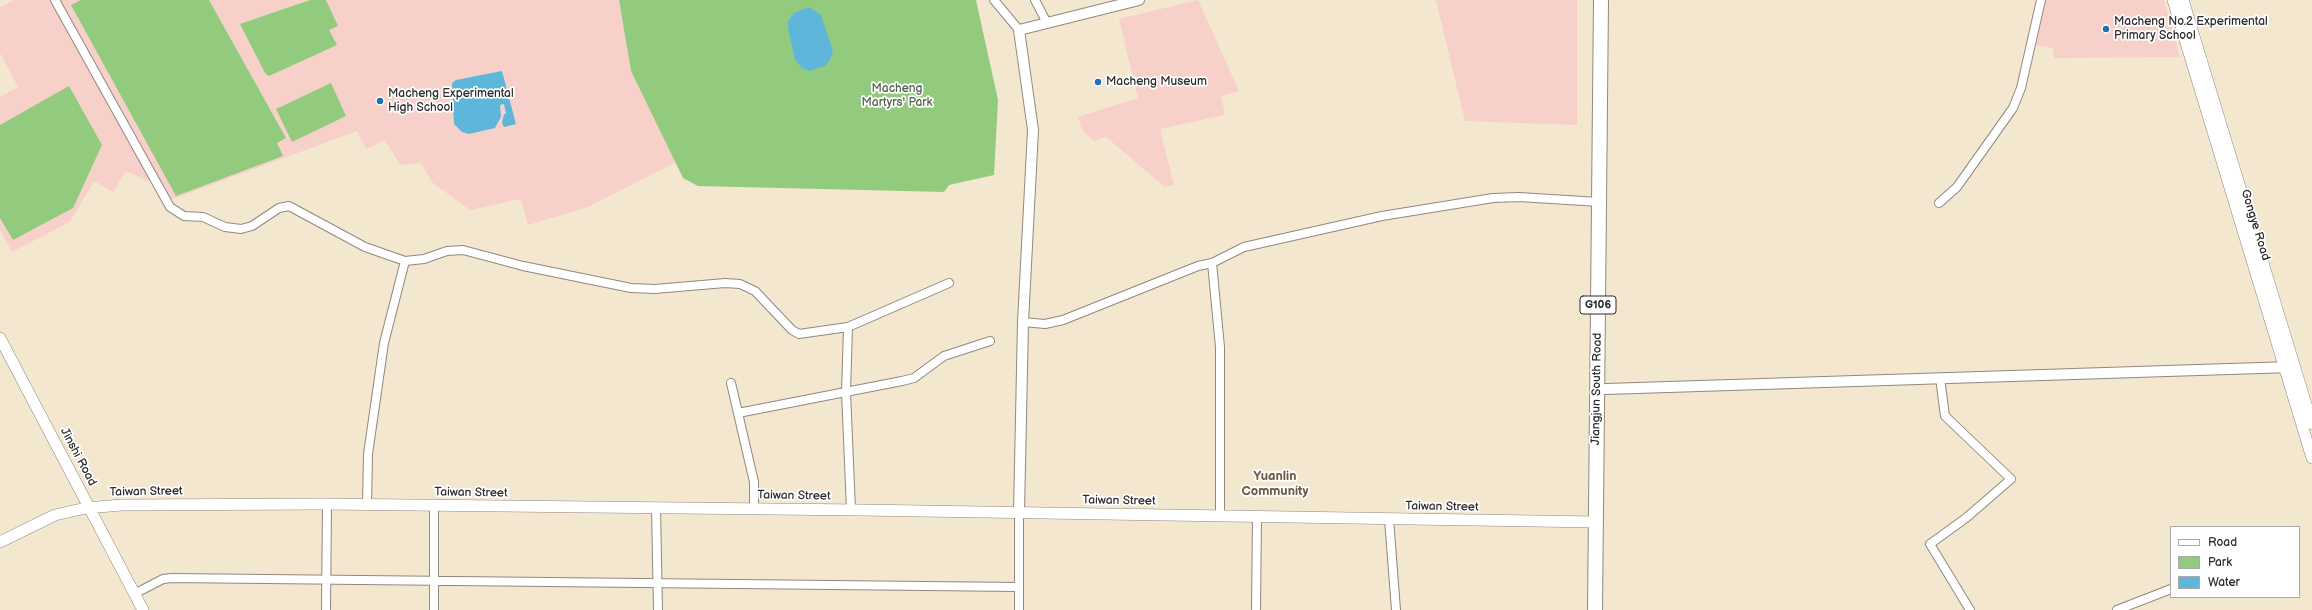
<!DOCTYPE html>
<html>
<head>
<meta charset="utf-8">
<style>
  body { margin:0 }
  #map { position:relative; width:2312px; height:610px; overflow:hidden; background:#f3e7d0; font-family:"Balsamiq Sans",sans-serif }
  canvas { display:block }
  .legend { position:absolute; left:2170px; top:526px; width:130px; height:72px; box-sizing:border-box; background:#fff; border:1px solid #aaa; margin:0; padding:5px 7px; list-style:none; font-size:12px; color:#2b2b2b }
  .legend li { display:flex; align-items:center; gap:8px; height:20px }
  .legend b { width:20px; border:1px solid #aaa }
</style>
</head>
<body>
<div id="map">
<canvas width="2312" height="610"></canvas>
<ul class="legend">
<li><b style="height:5px;background:#fff"></b>Road</li>
<li><b style="height:11px;background:#93cb7e"></b>Park</li>
<li><b style="height:11px;background:#5eb7db"></b>Water</li>
</ul>
</div>
<script>
const ctx = document.querySelector('canvas').getContext('2d');
ctx.lineJoin = 'round';
function fill(path, color) { ctx.fillStyle = color; ctx.fill(path, 'evenodd'); }
const toPath = rows => new Path2D(rows.map(r => 'M' + r).join(''));
function trace(path, color, width, dash) { ctx.strokeStyle = color; ctx.lineWidth = width; ctx.lineCap = dash ? 'butt' : 'round'; ctx.setLineDash(dash || []); ctx.stroke(path); }
function write(font, color, halo, rows, align = 'center') {
  ctx.font = font + ' "Balsamiq Sans",sans-serif'; ctx.lineWidth = 3.5; ctx.setLineDash([]); ctx.textBaseline = 'middle'; ctx.strokeStyle = halo; ctx.fillStyle = color; for (const [text, x, y, turn = 0] of rows) {
    ctx.save(); ctx.translate(x, y); ctx.rotate((+turn || 0) * Math.PI / 180); ctx.textAlign = isNaN(turn) ? turn : align; if (halo) ctx.strokeText(text, 0, 0); ctx.fillText(text, 0, 0); ctx.restore();
  }
}
const built = toPath([
  [14,0,51,0,152,179,147,181,126,171,113,192,94,181,70,222,12,252,0,230,0,97,18,87,0,53,0,7],
  [59,0,619,0,631,71,676,162,588,207,528,225,521,199,470,210,433,183,421,163,400,165,385,140,366,149,357,131,170,200],
  [1198,0,1239,91,1221,96,1225,115,1160,129,1174,185,1165,187,1106,137,1094,141,1082,130,1078,117,1138,98,1119,19],
  [1436,0,1577,0,1577,125,1465,121],
  [2045,0,2164,0,2180,57,2054,58,2053,48,2036,45]
]);
const green = toPath([
  [81,0,209,0,286,138,277,143,283,156,176,196,71,5],
  [310,0,326,0,338,26,329,30,337,45,269,76,265,73,240,24],
  [619,0,976,0,998,100,994,175,949,185,944,192,698,186,683,178,631,71],
  [331,83,346,116,292,142,276,109],
  [69,86,102,145,73,208,13,240,0,218,0,125]
]);
const water = toPath([
  [809,7,821,15,833,51,830,60,825,66,809,71,802,68,795,60,788,28,788,21,794,13],
  [502,71,516,124,504,127,502,123,504,114,506,114,504,104,500,105,501,117,495,128,469,134,462,132,454,124,452,83,456,80]
]);
const minor = toPath([
  [55,0,170,207,184,216,203,217,225,227,241,229,252,226,279,208,289,206,365,247,405,261,424,259,447,251,463,250,523,266,631,288,655,289,725,283,740,284,755,291,792,330,799,334,848,327,949,283],
  [994,0,1019,30],
  [1035,0,1047,23],
  [1939,203,1957,187,2013,108,2021,88,2041,0],
  [1212,263,1220,347,1220,516],
  [1023,322,1045,324,1063,320,1198,266,1212,263,1244,247,1382,216,1493,198,1519,197,1599,202],
  [848,327,846,392,851,510],
  [1940,378,1945,416,2011,479,1966,518,1930,544,1970,610],
  [731,383,754,482,754,509],
  [738,413,902,381,914,378,944,356,990,341],
  [367,505,368,454,384,343,405,261],
  [434,505,434,610],
  [656,508,658,610],
  [1389,519,1396,610],
  [134,594,163,579,172,578,1019,587],
  [326,610,327,504],
  [1019,610,1019,512],
  [1256,610,1257,516],
  [2117,610,2171,589]
]);
const tertiary = toPath([
  [1606,389,2292,367],
  [1019,512,1023,322,1033,130,1019,30,1139,0]
]);
const secondary = toPath([
  [2173,0,2312,458],
  [2183,0,2312,424],
  [0,338,143,610],
  [0,542,55,515,86,508,122,505,323,504,860,510,1596,522]
]);
const trunk = toPath([
  [1595,610,1601,0]
]);
const markers = [
  [2106,29,4,"#1f6fb2"],
  [1098,82,4,"#1f6fb2"],
  [380,101,4,"#1f6fb2"]
];
const shields = [
  [1598,305,36]
];
const shieldNames = [
  ["G106",1598,305]
];
const poiNames = [
  ["Macheng No.2 Experimental",2114,22],
  ["Primary School",2114,36],
  ["Macheng Museum",1106,82],
  ["Macheng Experimental",388,94],
  ["High School",388,108]
];
const parkNames = [
  ["Macheng",897,89],
  ["Martyrs' Park",897,103]
];
const streetNames = [
  ["Gongye Road",2255,225,73],
  ["Jiangjun South Road",1597,389,-89],
  ["Jinshi Road",78,457,62],
  ["Taiwan Street",146,492,-1],
  ["Taiwan Street",471,493,1],
  ["Taiwan Street",794,496,1],
  ["Taiwan Street",1119,501,1],
  ["Taiwan Street",1442,507,1]
];
const neighbourhoodNames = [
  ["Yuanlin",1275,477],
  ["Community",1275,492]
];
fill(built, '#f7d0c9');
fill(green, '#93cb7e');
fill(water, '#5eb7db');
trace(minor, '#8f897e', 10);
trace(tertiary, '#8f897e', 12);
trace(secondary, '#8f897e', 12);
trace(trunk, '#8f897e', 16);
trace(minor, '#fff', 8);
trace(tertiary, '#fff', 10);
trace(secondary, '#fff', 11);
trace(trunk, '#fff', 14);
for (const [x, y, r, color] of markers) { const dot = new Path2D(); dot.arc(x, y, r, 0, 2 * Math.PI); ctx.fillStyle = color; ctx.fill(dot); trace(dot, '#fff', 1.5); }
for (const [x, y, w] of shields) { const box = new Path2D(); box.roundRect(x - w / 2, y - 9, w, 18, 3); ctx.fillStyle = '#fff'; ctx.fill(box); trace(box, '#2b2b2b', 1); }
write('bold 11px', '#2b2b2b', null, shieldNames);
write('12px', '#2b2b2b', '#fff', poiNames, 'left');
write('12px', '#4f6348', '#fff', parkNames);
write('12px', '#2b2b2b', '#fff', streetNames);
write('bold 13px', '#6d5b46', '#fff', neighbourhoodNames);
</script>
</body>
</html>
